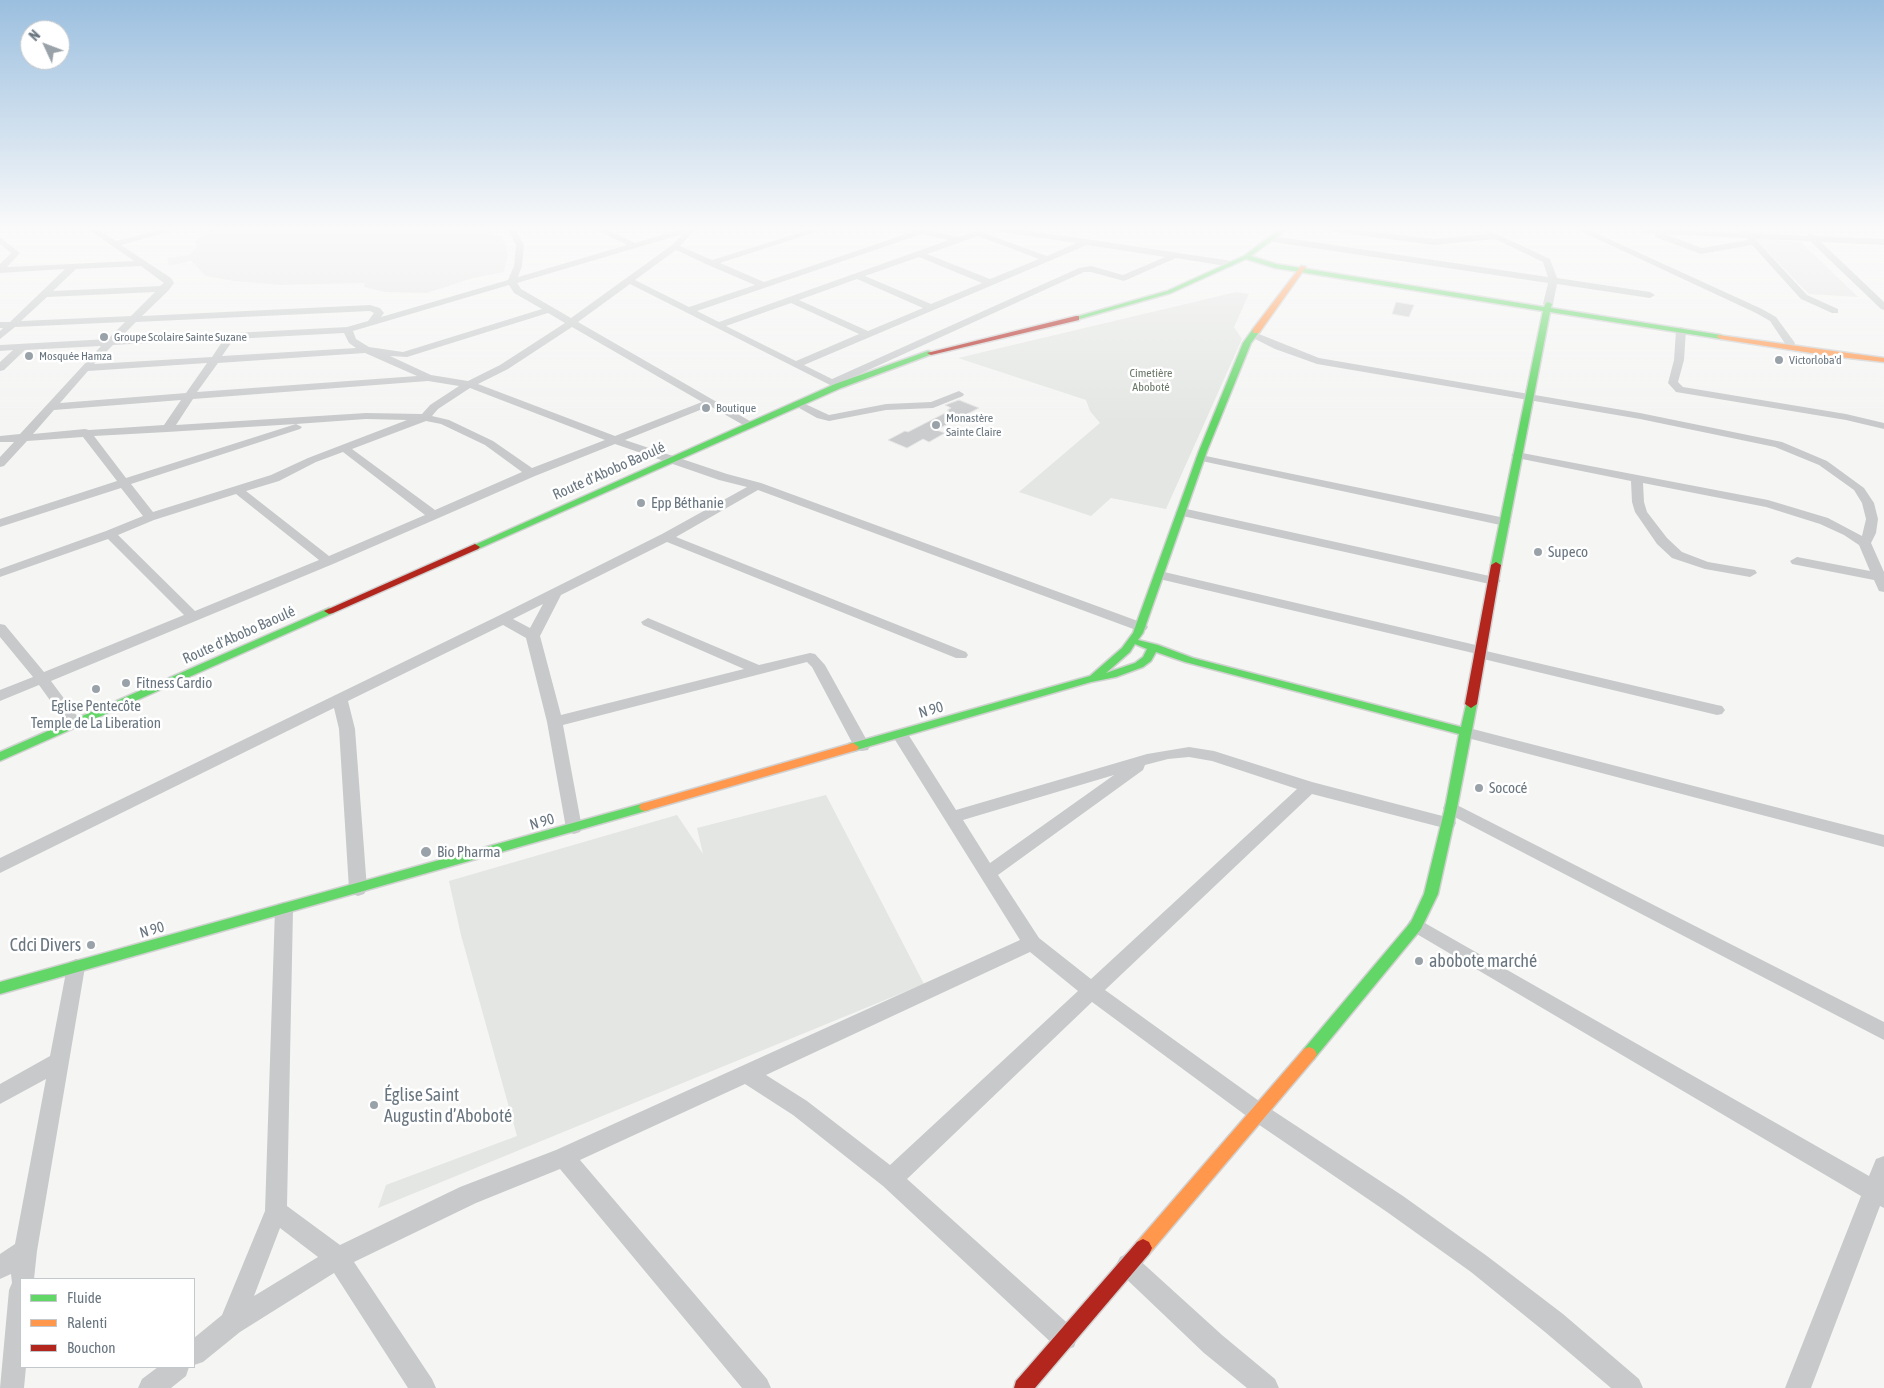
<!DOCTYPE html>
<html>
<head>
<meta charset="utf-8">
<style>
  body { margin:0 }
  #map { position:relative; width:1884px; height:1388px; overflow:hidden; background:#f5f5f4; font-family:"Asap Condensed",sans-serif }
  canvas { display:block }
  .legend { position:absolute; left:20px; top:1278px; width:175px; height:90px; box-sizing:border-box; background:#fff; border:1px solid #c3c8cc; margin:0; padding:6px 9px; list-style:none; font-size:15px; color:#697680 }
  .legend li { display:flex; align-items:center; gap:10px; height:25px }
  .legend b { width:25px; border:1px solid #c3c8cc }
  .north { position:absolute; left:20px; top:20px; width:50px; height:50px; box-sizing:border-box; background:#fff; border:1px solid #c3c8cc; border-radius:50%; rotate:313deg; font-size:14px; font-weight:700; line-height:20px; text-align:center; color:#697680 }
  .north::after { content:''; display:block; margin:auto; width:18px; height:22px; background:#9aa2a9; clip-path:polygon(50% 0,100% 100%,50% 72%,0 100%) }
</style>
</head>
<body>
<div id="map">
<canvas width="1884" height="1388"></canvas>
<ul class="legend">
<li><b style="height:6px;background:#63d668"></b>Fluide</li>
<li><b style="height:6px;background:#ff974d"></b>Ralenti</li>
<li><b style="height:6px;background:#b3261e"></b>Bouchon</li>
</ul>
<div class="north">N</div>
</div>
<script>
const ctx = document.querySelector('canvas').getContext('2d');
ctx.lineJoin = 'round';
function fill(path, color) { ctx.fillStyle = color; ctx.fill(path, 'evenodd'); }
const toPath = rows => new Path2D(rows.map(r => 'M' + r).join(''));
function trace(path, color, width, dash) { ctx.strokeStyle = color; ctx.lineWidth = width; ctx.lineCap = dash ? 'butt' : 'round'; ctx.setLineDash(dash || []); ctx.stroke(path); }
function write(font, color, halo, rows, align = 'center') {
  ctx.font = font + ' "Asap Condensed",sans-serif'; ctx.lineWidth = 5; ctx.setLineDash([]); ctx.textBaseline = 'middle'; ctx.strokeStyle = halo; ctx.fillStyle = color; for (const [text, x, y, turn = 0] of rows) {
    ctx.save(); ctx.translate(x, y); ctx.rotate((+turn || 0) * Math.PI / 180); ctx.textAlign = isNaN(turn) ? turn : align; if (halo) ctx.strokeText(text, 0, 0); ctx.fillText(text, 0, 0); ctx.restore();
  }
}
const green = toPath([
  [212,229,485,229,491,235,502,236,508,253,504,272,473,278,427,293,385,292,364,287,365,283,281,285,233,281,206,276,191,261,169,266,167,258,189,255,197,247,195,241],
  [1755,239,1801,242,1858,297,1809,294],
  [1236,292,1249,294,1234,327,1242,339,1166,509,1111,498,1091,516,1019,492,1100,423,1090,411,1086,400,958,358],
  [826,795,924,984,378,1208,386,1185,517,1136,461,935,449,881,677,815,703,854,697,828]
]);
const building = toPath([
  [1396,302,1414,305,1409,317,1392,314,1396,302],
  [959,400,979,408,936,430,945,433,929,442,923,439,907,448,888,440,905,431,908,432,949,411,947,410,951,408,945,405,959,400]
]);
const street = toPath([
  [88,229,98,229,116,241,165,229,179,229,121,245,171,278,174,283,168,291,142,316,370,305,380,308,384,313,381,317,508,280,514,266,516,245,507,229,515,229,524,245,522,266,518,277,627,245,595,229,606,229,635,243,682,229,696,229,680,246,712,260,812,229,825,229,720,263,764,282,912,232,907,229,922,229,958,237,978,231,1047,256,1076,243,996,231,992,229,1013,229,1086,239,1232,261,1236,264,1232,267,1176,258,1124,281,1091,272,1084,272,840,383,843,386,838,389,630,284,578,322,755,424,753,426,745,426,710,406,625,440,727,474,761,483,1146,624,1148,627,1146,630,1136,630,758,490,676,537,966,652,968,655,966,658,956,658,667,542,561,595,540,636,561,715,744,669,643,625,641,622,648,618,759,665,810,653,815,654,825,665,870,746,868,750,862,751,856,750,812,667,807,662,563,725,582,828,580,832,574,834,568,832,566,828,547,722,526,638,503,625,348,701,355,729,367,889,364,894,358,896,352,894,349,889,339,729,334,708,0,873,0,858,498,616,662,534,747,487,719,480,615,444,535,476,333,564,51,681,80,720,83,724,80,728,70,728,39,685,0,701,0,690,33,677,0,637,0,624,5,625,44,672,184,615,108,539,0,577,0,569,106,531,143,516,121,488,0,527,0,519,117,481,83,437,27,441,4,466,0,467,0,457,14,442,0,442,0,436,20,434,101,346,25,350,4,370,0,371,0,362,13,350,0,351,0,345,108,339,125,322,15,327,0,339,0,331,3,328,0,328,0,322,10,322,65,269,0,273,0,264,11,253,0,244,0,237,20,253,7,267,134,261,88,229],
  [683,234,672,245,571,318,521,289,517,283,683,234],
  [922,234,949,240,719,322,697,311,922,234],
  [978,236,1039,259,990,279,927,254,978,236],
  [1087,245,1165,257,1123,275,1091,266,1079,268,832,379,804,365,1087,245],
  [676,250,708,265,755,285,689,307,635,280,676,250],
  [919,257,982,283,931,304,865,276,919,257],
  [141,266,164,283,160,286,53,291,76,269,141,266],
  [857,279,923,308,868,331,799,300,857,279],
  [509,285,514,293,542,309,403,352,369,347,356,339,353,331,509,285],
  [155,292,131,316,21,321,47,297,155,292],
  [791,303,859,334,796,361,726,326,791,303],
  [370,311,374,313,368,321,347,327,119,339,136,322,370,311],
  [548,313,565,323,500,365,468,381,431,375,390,356,407,357,548,313],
  [572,327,702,402,615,436,478,384,508,369,572,327],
  [344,333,349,343,356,348,222,356,234,339,344,333],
  [224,339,212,357,94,364,113,345,224,339],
  [365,353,417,376,197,392,218,363,365,353],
  [207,363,186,393,60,403,88,371,207,363],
  [428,381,459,386,430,405,422,414,366,413,176,425,193,399,428,381],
  [470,388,605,440,532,468,493,441,449,420,432,416,438,409,470,388],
  [181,400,164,425,89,430,85,429,33,434,54,410,181,400],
  [366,419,407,420,308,458,271,475,153,512,131,484,300,429,302,427,296,424,366,419],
  [426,421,441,424,485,445,522,472,435,510,352,449,426,421],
  [296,424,126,478,94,436,167,432,296,424],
  [343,452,425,515,329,556,246,491,279,481,316,462,343,452],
  [236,494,319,560,195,611,118,535,154,520,236,494],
  [543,604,530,628,513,619,543,604],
  [1324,229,1348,229,1434,239,1487,234,1484,232,1488,230,1550,259,1557,278,1650,292,1655,295,1650,298,1557,284,1553,304,1548,307,1543,304,1548,283,1273,242,1269,239,1273,236,1548,277,1543,262,1495,239,1434,245,1328,231,1324,229],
  [1576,229,1587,229,1762,309,1776,317,1795,343,1794,345,1786,345,1770,321,1756,313,1576,229],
  [1645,229,1741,233,1741,229,1746,229,1751,233,1806,236,1810,233,1815,236,1884,239,1884,245,1821,242,1884,302,1884,310,1881,309,1810,241,1755,239,1807,295,1838,309,1838,313,1832,313,1801,299,1752,245,1701,254,1655,237,1655,234,1644,233,1643,231,1645,229],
  [1664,234,1746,238,1748,240,1702,248,1664,234],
  [1681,327,1686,330,1684,360,1678,382,1683,387,1846,414,1884,423,1884,429,1846,420,1676,392,1668,383,1674,360,1676,330,1681,327],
  [1254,332,1319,358,1640,413,1782,442,1827,461,1864,488,1874,503,1878,519,1876,533,1871,543,1884,572,1884,592,1879,591,1874,580,1792,564,1790,561,1797,557,1870,571,1859,545,1844,535,1820,524,1766,507,1643,483,1644,502,1647,512,1667,538,1682,552,1708,562,1755,570,1757,573,1750,577,1705,569,1672,558,1657,544,1635,512,1632,502,1631,481,1517,458,1511,455,1517,452,1768,500,1828,518,1862,536,1866,519,1862,503,1854,490,1819,465,1775,447,1640,419,1317,364,1275,349,1251,337,1251,333,1254,332],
  [959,391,964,394,963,396,933,408,886,410,829,421,817,418,792,404,793,402,801,402,829,415,886,404,931,402,959,391],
  [1201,455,1505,518,1511,522,1505,526,1197,460,1195,458,1201,455],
  [1182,508,1494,577,1501,581,1494,585,1178,515,1176,512,1182,508],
  [1160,571,1480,646,1485,647,1486,651,1717,705,1722,706,1725,710,1722,714,1717,715,1479,658,1474,657,1473,653,1155,578,1153,575,1160,571],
  [1465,727,1884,835,1884,847,1460,736,1457,732,1460,728,1465,727],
  [900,730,906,731,956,810,1147,754,1189,747,1214,751,1312,782,1454,819,1456,823,1454,827,1448,829,1312,794,1105,990,1266,1106,1403,1196,1487,1256,1563,1314,1639,1379,1643,1388,1611,1388,1545,1332,1471,1272,1387,1212,1252,1120,1092,1002,907,1179,1074,1329,1077,1338,1074,1347,1065,1350,1056,1347,883,1186,793,1115,745,1084,580,1160,767,1379,771,1388,742,1388,560,1169,476,1203,354,1262,432,1379,436,1388,408,1388,334,1273,240,1332,203,1362,194,1365,194,1338,222,1315,265,1211,275,909,278,904,284,902,290,904,293,909,287,1206,340,1245,460,1187,556,1150,1020,940,892,735,894,731,900,730],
  [1189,757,1212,761,1297,789,1091,979,1039,938,998,875,1143,770,1145,765,1168,759,1189,757],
  [1114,775,990,863,963,820,1114,775],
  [1030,952,1078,991,890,1165,807,1101,766,1075,1030,952],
  [280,1228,318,1257,254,1296,280,1228],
  [1451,802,1884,1022,1884,1040,1445,812,1443,808,1445,804,1451,802],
  [1416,918,1869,1176,1876,1159,1884,1156,1884,1208,1880,1206,1811,1388,1785,1388,1861,1196,1410,930,1407,925,1410,920,1416,918],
  [76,959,83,962,85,967,37,1251,34,1279,21,1279,21,1367,26,1367,24,1388,0,1388,9,1290,12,1283,11,1274,0,1279,0,1254,15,1244,46,1079,0,1104,0,1084,50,1056,67,967,69,962,76,959],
  [1128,1253,1136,1257,1222,1335,1275,1379,1279,1388,1247,1388,1204,1353,1120,1273,1116,1265,1120,1257,1128,1253],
  [158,1367,189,1367,186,1376,171,1388,138,1388,142,1379,158,1367]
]);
const fast = toPath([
  [1280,229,1287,229,1251,256,1276,264,1544,307,1546,303,1548,302,1552,304,1551,308,1721,335,1725,337,1721,339,1550,312,1501,565,1496,568,1491,565,1543,311,1275,268,1246,259,1171,293,1076,320,1072,318,1167,291,1244,256,1280,229],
  [1253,329,1260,331,1251,343,1207,451,1143,633,1138,640,1158,645,1193,658,1461,727,1467,701,1471,700,1477,704,1457,808,1438,894,1421,929,1314,1059,1309,1061,1304,1059,1301,1054,1304,1049,1411,922,1424,894,1445,808,1459,734,1185,662,1156,652,1151,661,1143,667,1116,677,1091,682,853,751,847,747,849,744,1090,676,1122,648,1133,633,1199,451,1243,343,1253,329],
  [1135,644,1147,649,1143,657,1135,663,1106,673,1130,652,1135,644],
  [928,351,935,353,841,388,478,549,475,550,470,547,835,384,928,351],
  [329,608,334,611,333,613,0,761,0,752,329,608],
  [645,803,649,804,651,807,649,810,0,994,0,982,645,803]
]);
const slow = toPath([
  [1301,266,1306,267,1259,333,1253,333,1253,329,1301,266],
  [1718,335,1884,358,1884,362,1831,356,1721,339,1717,337,1718,335],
  [853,743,859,747,857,750,645,811,641,810,639,807,641,804,853,743],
  [1309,1047,1314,1049,1317,1054,1314,1059,1149,1254,1143,1257,1137,1254,1134,1248,1137,1242,1304,1049,1309,1047]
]);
const jam = toPath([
  [1076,316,1079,316,1079,320,931,355,927,353,1076,316],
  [475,544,480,547,478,549,333,613,329,614,324,611,475,544],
  [1496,562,1501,565,1477,704,1471,708,1465,704,1491,565,1496,562],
  [1143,1239,1149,1242,1152,1248,1149,1254,1035,1388,1014,1388,1016,1381,1137,1242,1143,1239]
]);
const markers = [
  [104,337,5,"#9aa2a9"],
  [29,356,5,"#9aa2a9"],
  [1779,360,5,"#9aa2a9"],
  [706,408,5,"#9aa2a9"],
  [936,425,5,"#9aa2a9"],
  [641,503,5,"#9aa2a9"],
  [1538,552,5,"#9aa2a9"],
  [126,683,5,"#9aa2a9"],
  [96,689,5,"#9aa2a9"],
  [1479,788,5,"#9aa2a9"],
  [426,852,6,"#9aa2a9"],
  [91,945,5,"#9aa2a9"],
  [1419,961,5,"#9aa2a9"],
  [374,1105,5,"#9aa2a9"]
];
const farPoinames = [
  ["Groupe Scolaire Sainte Suzane",114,337],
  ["Mosquée Hamza",39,356],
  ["Victorloba'd",1789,360],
  ["Boutique",716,408],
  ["Monastère",946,418],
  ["Sainte Claire",946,432]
];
const farParknames = [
  ["Cimetière",1151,373],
  ["Aboboté",1151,387]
];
const streetNames = [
  ["Route d'Abobo Baoulé",609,471,-24],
  ["Route d'Abobo Baoulé",239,635,-24],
  ["N 90",931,710,-16],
  ["N 90",542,822,-16],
  ["N 90",152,930,-16]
];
const poiNames = [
  ["Epp Béthanie",651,503],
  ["Supeco",1548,552],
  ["Fitness Cardio",136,683],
  ["Eglise Pentecôte",96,706,"center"],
  ["Temple de La Liberation",96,723,"center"],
  ["Sococé",1489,788],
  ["Bio Pharma",437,852]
];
const nearPoinames = [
  ["Cdci Divers",81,945,"right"],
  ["abobote marché",1429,961],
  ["Église Saint",384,1095],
  ["Augustin d’Aboboté",384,1116]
];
fill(green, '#e3e6e2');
fill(building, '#cbcccd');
trace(building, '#e4e4e4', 1);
trace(fast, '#d1d1d1', 3);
trace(slow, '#d1d1d1', 3);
trace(jam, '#d1d1d1', 3);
fill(street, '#c7c9ca');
fill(fast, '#63d668');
fill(slow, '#ff974d');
fill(jam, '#b3261e');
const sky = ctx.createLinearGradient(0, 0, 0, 423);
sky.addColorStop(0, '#9bbfdf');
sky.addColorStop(0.54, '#fafafa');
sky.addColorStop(1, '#fafafa00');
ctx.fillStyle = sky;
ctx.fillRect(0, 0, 1884, 423);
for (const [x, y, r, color] of markers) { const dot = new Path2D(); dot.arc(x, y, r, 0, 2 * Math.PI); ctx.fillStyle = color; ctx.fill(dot); trace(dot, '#fff', 2); }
write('12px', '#697680', '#fff', farPoinames, 'left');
write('12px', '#6a7867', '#fff', farParknames);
write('15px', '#697680', '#fff', streetNames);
write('15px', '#697680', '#fff', poiNames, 'left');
write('18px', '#697680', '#fff', nearPoinames, 'left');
</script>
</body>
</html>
